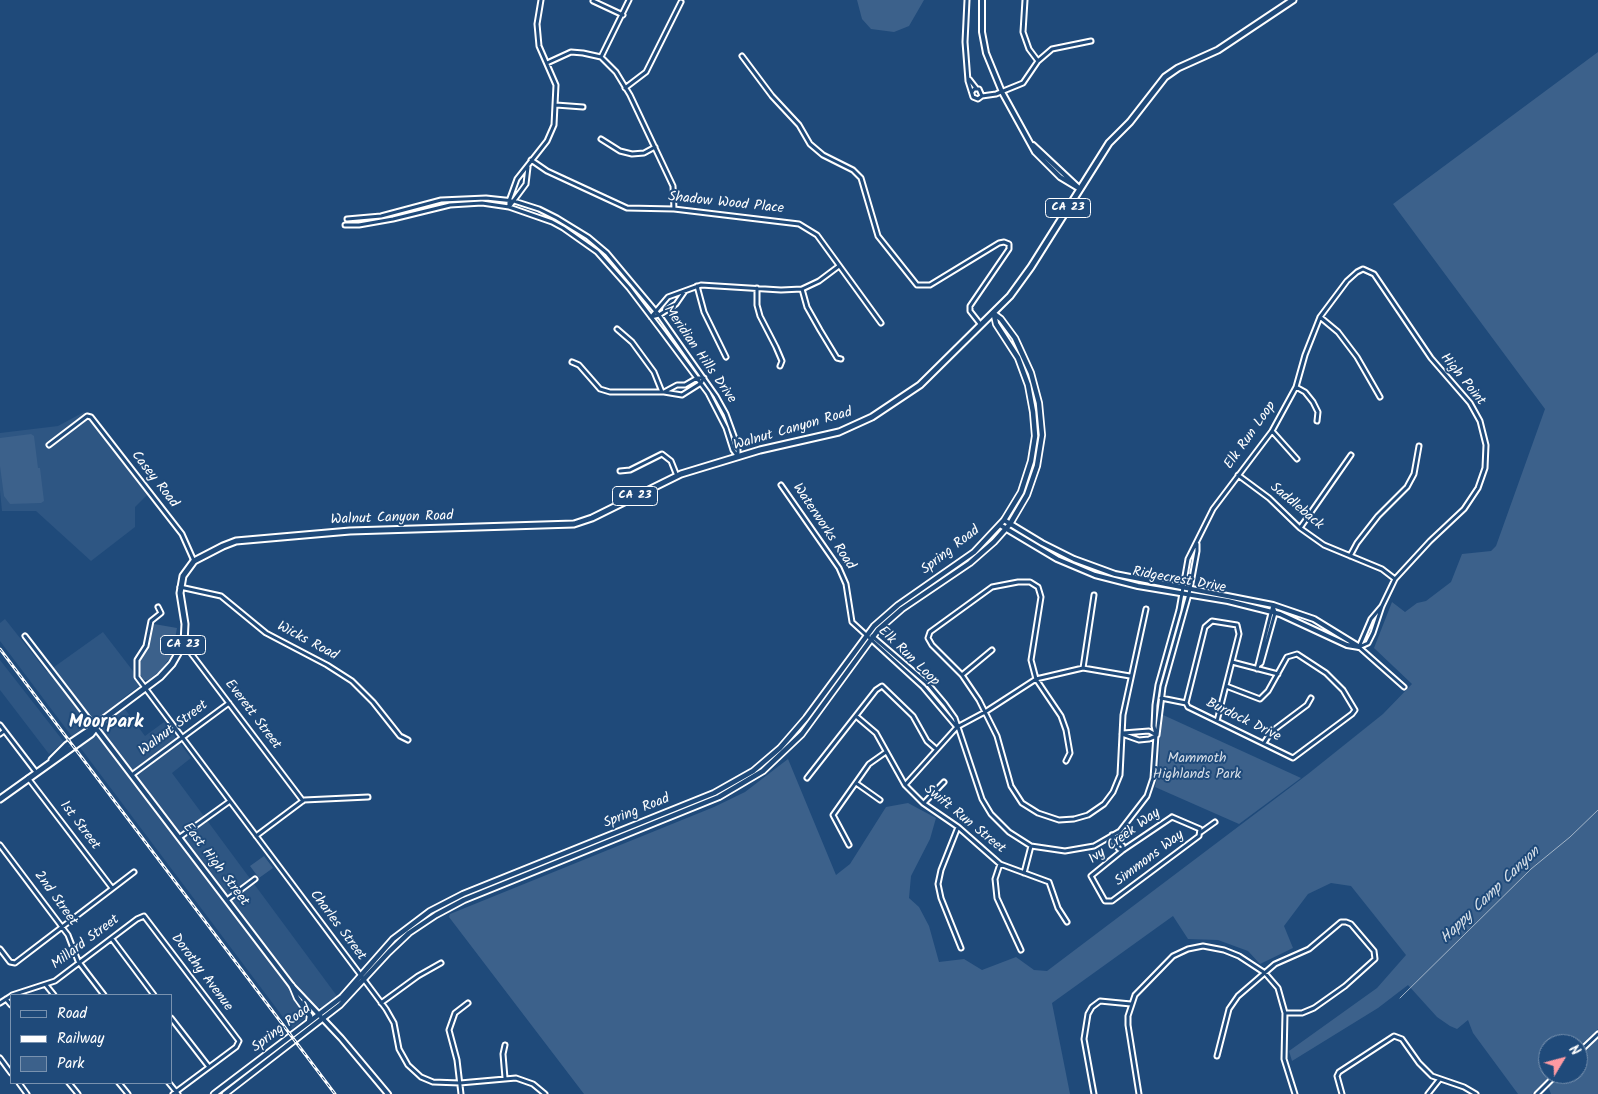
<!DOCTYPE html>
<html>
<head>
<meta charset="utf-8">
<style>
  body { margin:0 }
  #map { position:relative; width:1598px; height:1094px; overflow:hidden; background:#1f4a7a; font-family:Kalam,sans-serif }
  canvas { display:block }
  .legend { position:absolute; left:10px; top:994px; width:162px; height:90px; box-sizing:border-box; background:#1f4a7a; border:1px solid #7992af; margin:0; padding:6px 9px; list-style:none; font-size:15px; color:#fff }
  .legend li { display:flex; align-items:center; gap:10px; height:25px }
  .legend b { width:25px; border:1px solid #7992af }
  .north { position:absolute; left:1538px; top:1034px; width:50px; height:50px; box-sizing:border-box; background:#1f4a7a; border:1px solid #7992af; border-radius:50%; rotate:53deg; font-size:14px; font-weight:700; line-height:20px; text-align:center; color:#fff }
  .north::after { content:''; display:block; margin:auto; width:18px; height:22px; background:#ff9aa2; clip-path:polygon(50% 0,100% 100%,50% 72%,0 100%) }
</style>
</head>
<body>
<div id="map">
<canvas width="1598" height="1094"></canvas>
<ul class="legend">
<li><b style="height:6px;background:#1f4a7a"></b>Road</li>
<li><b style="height:6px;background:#fff"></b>Railway</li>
<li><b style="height:14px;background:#3c618b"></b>Park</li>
</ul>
<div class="north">N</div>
</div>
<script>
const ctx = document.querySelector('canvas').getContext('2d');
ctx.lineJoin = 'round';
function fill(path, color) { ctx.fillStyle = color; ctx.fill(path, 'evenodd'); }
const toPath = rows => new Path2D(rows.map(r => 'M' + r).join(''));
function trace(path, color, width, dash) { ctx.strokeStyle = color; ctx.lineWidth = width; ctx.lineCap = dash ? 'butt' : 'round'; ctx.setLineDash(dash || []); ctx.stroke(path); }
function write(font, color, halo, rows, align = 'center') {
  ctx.font = font + ' Kalam,sans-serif'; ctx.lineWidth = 4; ctx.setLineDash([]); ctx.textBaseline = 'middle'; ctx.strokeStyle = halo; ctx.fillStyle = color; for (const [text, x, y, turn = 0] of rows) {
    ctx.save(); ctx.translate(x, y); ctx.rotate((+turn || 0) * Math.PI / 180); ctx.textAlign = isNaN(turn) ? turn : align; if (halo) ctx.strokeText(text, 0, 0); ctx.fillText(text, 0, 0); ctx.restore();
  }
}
const built = toPath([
  [84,412,147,495,135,507,135,527,91,561,36,511,2,511,0,491,0,433,58,426],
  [5,619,47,672,103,632,133,671,139,686,119,701,145,736,164,722,191,758,172,773,337,996,322,1007,319,1007,292,1029,0,641,0,623],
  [0,660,64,742,49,754,0,690]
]);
const green = toPath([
  [857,0,924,0,909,26,894,32,871,29,862,19],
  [1598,52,1598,1029,1578,1048,1578,1044,1548,1044,1548,1074,1552,1074,1532,1094,1518,1094,1473,1033,1468,1020,1457,1029,1450,1026,1437,1017,1408,985,1378,1008,1292,1061,1289,1051,1377,988,1406,955,1351,886,1331,883,1308,894,1284,926,1293,948,1260,964,1248,951,1218,940,1188,939,1173,916,1052,1003,1070,1094,584,1094,449,917,450,914,714,807,745,792,788,759,836,875,850,864,886,807,908,803,936,818,930,839,911,876,909,898,919,907,929,926,939,962,964,959,982,970,1016,957,1034,970,1047,971,1308,774,1383,714,1412,684,1374,648,1392,602,1405,612,1417,603,1426,601,1451,582,1462,554,1491,551,1496,546,1545,409,1393,204],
  [31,434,34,436,38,468,40,468,44,501,41,503,10,504,4,496,0,466,0,438],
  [154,624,177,628,172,655,160,671,148,680,144,680,139,673,139,665,140,659,149,649],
  [1161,714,1301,778,1239,824,1155,787,1159,768],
  [264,856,273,868,259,878,250,866],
  [1598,1038,1598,1094,1551,1094,1548,1086,1551,1083,1563,1074,1578,1074,1578,1056]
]);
const stream = toPath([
  [1400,998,1531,869,1570,837,1598,810]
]);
const minor = toPath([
  [967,0,965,42,968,81,973,97,978,99,982,96,979,89,974,89,972,92],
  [1025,0,1023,32,1029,49,1038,61],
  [593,1,623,15],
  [742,56,772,96,799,125,810,144,823,155,853,170,861,178,878,236,917,285,930,285,999,243,1004,242,1009,244,1009,249,970,306,970,311,981,325],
  [601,57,629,0],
  [547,63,571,52,583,53,601,57,616,72,630,95,673,186,674,209],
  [969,79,976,88],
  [625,88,646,72,681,2],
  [982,96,996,94,1023,83,1038,61,1052,49,1091,41],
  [556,105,583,107],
  [601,139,620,151,632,154,644,153,655,147],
  [531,160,547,171,627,208,674,209,799,224,817,235,881,323],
  [528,167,526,184,509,207,509,201,517,179,547,141,554,125,556,85,539,46,537,24,541,0],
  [345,225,359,225,393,219,450,205,482,203,509,207,552,222,563,228,597,252,629,288,661,330,708,393,726,428,733,450,738,457,738,447,726,414,716,396,659,315,607,253,588,237,557,218,539,209,514,201,486,198,441,200,381,216,347,219],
  [697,286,704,312,726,357],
  [757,288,757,305,760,316,776,347,782,361,780,366],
  [802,289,807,307,820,330,837,358,841,359],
  [685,291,676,304,659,315,651,317,668,297,701,285,781,290,802,289,819,281,839,266],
  [1320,317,1338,332,1357,357,1380,397],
  [617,329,632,342,654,372,662,392],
  [572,362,579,365,600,389,610,392,664,392],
  [697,378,704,378,701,383,682,395,664,392,677,385,685,385,697,378],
  [1296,387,1305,392,1313,402,1318,412,1317,421],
  [1272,431,1297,459],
  [49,445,87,416,91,417,182,534,194,561],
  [620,471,630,470,662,454,671,461,677,476],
  [1238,475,1269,498,1300,528,1324,545,1382,569,1395,579],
  [781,485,839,568,846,584,852,622,923,687,956,726],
  [1300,528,1351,455],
  [1350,556,1357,543,1378,516,1407,487,1414,474,1419,446],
  [180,587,221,596,266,633,327,665,352,681,373,702,400,736,408,740],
  [1382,606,1373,633,1368,643,1359,647,1371,619,1382,606],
  [158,607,161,613,151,621,146,646,137,660,137,677,386,1009,394,1023,399,1049,408,1065,421,1077,433,1082,460,1083,516,1078,533,1084,545,1094],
  [25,636,95,727],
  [872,636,929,685,945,704,955,718,982,799,991,814,1009,832,1031,846,1065,851,1094,846,1120,831,1147,796,1153,778,1156,735,1154,726,1155,705,1158,685,1179,610,1188,559,1213,509,1272,431,1296,387,1305,355,1320,317,1347,281,1357,272,1363,269,1374,274,1431,358,1470,403,1480,421,1486,445,1485,468,1478,488,1464,509,1430,541,1395,579,1382,606],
  [184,644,303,801],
  [1359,647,1404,687],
  [1232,662,1278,674],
  [1083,668,1094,595],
  [1257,669,1273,605,1275,613,1261,663,1258,665],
  [962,675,992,650],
  [1161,698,1186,703],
  [1186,703,1188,707,1293,758,1352,714,1355,710,1343,690,1326,673,1297,654,1287,657,1268,691,1260,699,1226,686],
  [1186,703,1205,627,1212,621,1237,625,1239,634,1217,721],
  [856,716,876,733,905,785,923,803,958,827,1000,864,1049,882,1058,908,1067,922],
  [0,725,36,772],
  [1123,733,1149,731,1156,735],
  [0,734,4,731],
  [1122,734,1139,740,1149,739,1156,736],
  [1157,735,1163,687,1189,594,1197,551,1197,544],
  [1264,743,1271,732,1307,705,1311,698],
  [1066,761,1070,753,1066,730,1061,716,1036,679,1031,660,1041,597,1038,587,1030,582,1018,582,992,587,930,632,928,638,932,645,962,675,979,700,997,736,1011,786,1022,803,1038,813,1059,820,1074,819,1088,815,1104,804,1113,792,1120,775,1123,715,1146,609],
  [133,774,229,703],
  [28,778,112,888],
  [807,778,876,690,882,686,913,716,927,741,935,748],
  [856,783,880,800],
  [905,785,957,727,985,712,1036,679,1083,668,1130,676],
  [924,803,944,782],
  [1172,817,1200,829,1199,836,1112,901,1105,901,1091,876,1123,850,1172,817],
  [958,827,941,870,938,884,941,898,961,948],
  [1201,832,1215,822],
  [1112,835,1123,846,1123,850,1119,849,1113,842,1112,835],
  [256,836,304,800,368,797],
  [180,837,230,801],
  [0,845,68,935,78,961,104,995],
  [849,845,833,815,869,764,886,752],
  [1000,864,995,879,997,898,1021,950],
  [1024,873,1031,846],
  [227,900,255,879],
  [112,939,154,995],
  [0,949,10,962,15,963,134,872],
  [46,985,54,995],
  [12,995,55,981,137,919,144,916,239,1041,236,1047,173,1094],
  [6,999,11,1005],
  [0,1003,11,996],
  [381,1003,418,976,441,963],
  [171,1018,209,1067],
  [1578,1053,1598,1034],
  [1217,1056,1229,1009,1238,996,1275,964,1309,949,1341,922,1346,922,1351,924,1374,951,1375,959,1345,986,1314,1008,1302,1013,1285,1013],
  [0,1058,11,1073],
  [505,1078,503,1054,505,1045],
  [19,1083,27,1094],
  [69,1083,78,1094],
  [119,1083,128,1094],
  [169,1083,178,1094],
  [461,1094,457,1060,449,1030,455,1013,468,1003],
  [1094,1094,1084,1039,1088,1014,1092,1007,1100,1001,1131,1004],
  [1139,1094,1128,1025,1128,1016,1135,995,1173,956,1188,949,1203,946,1224,950,1239,956,1265,973,1278,988,1285,1013,1284,1059,1295,1094],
  [1342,1094,1337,1076,1339,1072,1394,1036,1402,1039,1419,1063,1432,1076,1464,1087,1476,1094],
  [1428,1094,1439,1080],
  [1537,1094,1557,1074]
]);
const tertiary = toPath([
  [982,0,982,32,986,53,1002,92,1035,152,1060,177,1080,189,1033,145],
  [1004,520,1042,543,1074,559,1115,574,1273,605,1314,619,1358,646],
  [1000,525,1057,559,1095,575,1138,586,1228,601,1280,614,1347,645,1359,647],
  [95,727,292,986,341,1038,388,1094]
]);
const secondary = toPath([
  [292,986,297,998,310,1016,309,1022],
  [214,1094,342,997,393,939,430,911,463,894,714,793,753,771,780,748,806,718,874,626,898,605,974,552,1004,520,1021,492,1031,461,1035,436,1033,412,1028,385,1018,358,996,324,994,315],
  [225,1094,340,1005,389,952,409,933,436,915,464,900,719,797,763,771,802,734,878,630,902,609,970,563,994,542,1010,524,1027,495,1037,466,1042,435,1039,403,1031,373,1015,338,1001,319,993,313]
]);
const primary = toPath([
  [52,760,67,745,94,727],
  [0,799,91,734,101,721,160,677,172,664,184,643,185,624,180,593,183,576,194,561,223,546,236,541,350,531,574,524,592,518,681,474,760,450,839,432,872,417,920,385,1010,296,1031,267,1109,143,1130,122,1165,77,1178,68,1218,50,1293,0]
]);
const rail = toPath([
  [0,649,335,1094]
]);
const shields = [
  [1068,208,45],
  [635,496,45],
  [183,645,45]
];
const shieldNames = [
  ["CA 23",1068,208],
  ["CA 23",635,496],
  ["CA 23",183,645]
];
const streetNames = [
  ["Shadow Wood Place",726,204,6],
  ["Meridian Hills Drive",699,355,55],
  ["High Point",1462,380,51],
  ["Walnut Canyon Road",793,430,-16],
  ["Elk Run Loop",1251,436,-55],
  ["Casey Road",154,480,52],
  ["Saddleback",1296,507,40],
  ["Walnut Canyon Road",392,519,-2],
  ["Waterworks Road",823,527,56],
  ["Spring Road",951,551,-38],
  ["Ridgecrest Drive",1179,581,10],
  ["Wicks Road",307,642,28],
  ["Elk Run Loop",908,657,44],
  ["Everett Street",252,715,53],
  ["Burdock Drive",1243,721,26],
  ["Walnut Street",174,729,-37],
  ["Spring Road",637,812,-22],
  ["Swift Run Street",964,820,39],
  ["1st Street",79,826,53],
  ["Ivy Creek Way",1125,837,-36],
  ["Simmons Way",1150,859,-37],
  ["East High Street",215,865,53],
  ["2nd Street",55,899,54],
  ["Charles Street",337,926,53],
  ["Millard Street",86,943,-37],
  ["Dorothy Avenue",201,973,53],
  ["Spring Road",282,1029,-37]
];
const parkNames = [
  ["Mammoth",1197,760],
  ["Highlands Park",1197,776]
];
const waterNames = [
  ["Happy Camp Canyon",1491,896,-44]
];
const districtNames = [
  ["Moorpark",106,724]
];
fill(built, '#2e5683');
fill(green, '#3c618b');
trace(stream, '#a3b5c8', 1);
trace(minor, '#fff', 7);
trace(tertiary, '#fff', 8);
trace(secondary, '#fff', 8);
trace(primary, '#fff', 9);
trace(minor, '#1f4a7a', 3);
trace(tertiary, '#1f4a7a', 4);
trace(secondary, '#1f4a7a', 4.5);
trace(primary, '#1f4a7a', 5);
trace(rail, '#fff', 3);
trace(rail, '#1f4a7a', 1, [4]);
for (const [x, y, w] of shields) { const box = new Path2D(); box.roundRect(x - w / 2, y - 9.5, w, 19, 4); ctx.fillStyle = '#1f4a7a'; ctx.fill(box); trace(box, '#fff', 1); }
write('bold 12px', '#fff', null, shieldNames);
write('14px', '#fff', '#1f4a7a', streetNames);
write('14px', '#d8dfe8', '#1f4a7a', parkNames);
write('italic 15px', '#d8e0e8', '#1f4a7a', waterNames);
write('bold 19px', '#fff', '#1f4a7a', districtNames);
</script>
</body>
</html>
